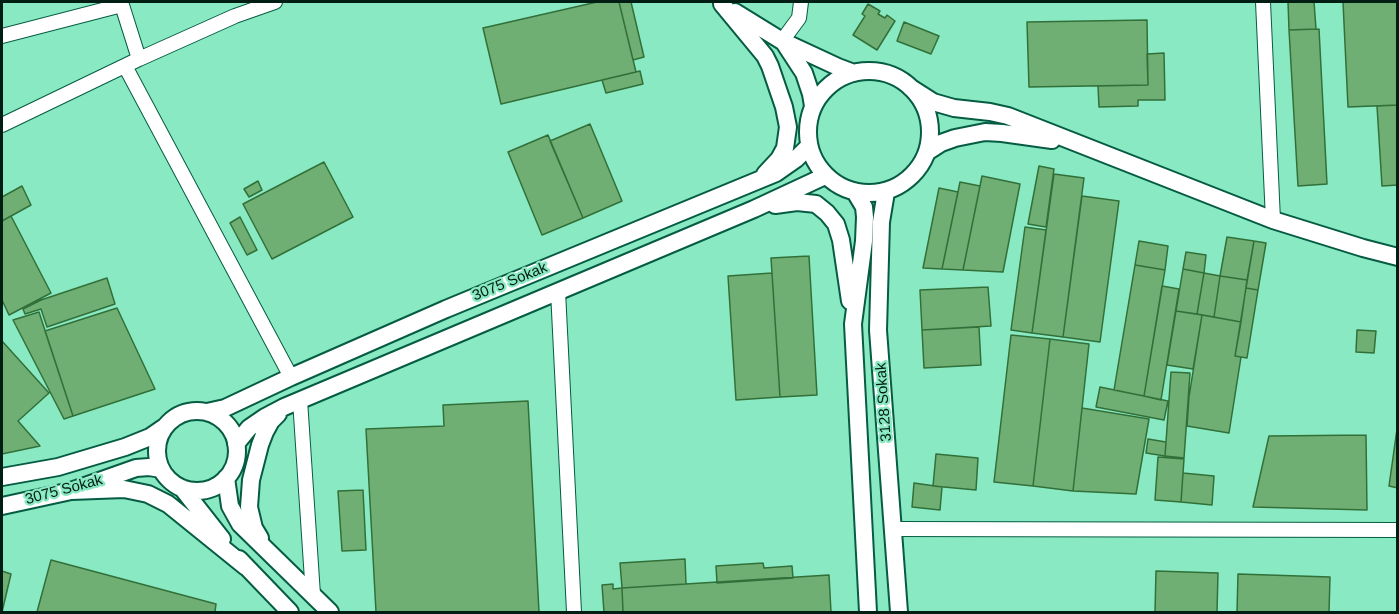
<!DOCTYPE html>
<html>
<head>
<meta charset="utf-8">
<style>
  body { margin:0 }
  #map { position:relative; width:1399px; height:614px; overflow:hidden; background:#89e9c2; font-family:Arial,sans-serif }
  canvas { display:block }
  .frame { position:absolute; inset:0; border:3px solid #011e14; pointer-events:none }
</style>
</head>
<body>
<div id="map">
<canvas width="1399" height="614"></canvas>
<div class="frame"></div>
</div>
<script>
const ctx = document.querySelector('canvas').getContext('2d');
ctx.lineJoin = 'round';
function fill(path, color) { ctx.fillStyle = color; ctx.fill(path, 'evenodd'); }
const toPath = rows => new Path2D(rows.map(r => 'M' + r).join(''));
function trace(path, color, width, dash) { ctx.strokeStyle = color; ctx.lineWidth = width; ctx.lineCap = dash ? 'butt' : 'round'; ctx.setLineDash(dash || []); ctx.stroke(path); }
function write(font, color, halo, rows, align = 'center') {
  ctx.font = font + ' Arial,sans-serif'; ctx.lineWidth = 4.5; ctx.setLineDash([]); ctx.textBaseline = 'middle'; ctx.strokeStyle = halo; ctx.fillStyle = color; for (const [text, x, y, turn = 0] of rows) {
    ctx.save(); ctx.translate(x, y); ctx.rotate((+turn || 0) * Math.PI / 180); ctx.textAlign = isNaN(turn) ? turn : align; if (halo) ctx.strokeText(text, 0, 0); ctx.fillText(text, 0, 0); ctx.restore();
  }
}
const building = toPath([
  [597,2,619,2,636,72,501,104,483,28,597,2],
  [619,2,631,2,644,57,633,60,619,2],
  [1288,2,1314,2,1316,29,1289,30,1288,2],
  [1343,2,1398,2,1398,105,1348,107,1343,2],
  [868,4,880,11,878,14,885,18,887,15,895,21,877,50,853,35,865,16,862,14,868,4],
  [1147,20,1148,85,1029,87,1027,22,1147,20],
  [904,22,939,36,931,54,897,41,904,22],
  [1319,29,1327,184,1298,186,1289,30,1319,29],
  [1164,53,1165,100,1138,100,1138,106,1099,107,1098,86,1148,85,1147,54,1164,53],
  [640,71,643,84,606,93,602,80,640,71],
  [1398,105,1398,185,1382,186,1377,106,1398,105],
  [590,124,622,201,583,218,550,141,590,124],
  [548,135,583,218,542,235,508,152,548,135],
  [324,162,353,217,272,259,243,204,324,162],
  [1039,166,1054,169,1046,227,1028,224,1039,166],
  [1054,174,1084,178,1063,337,1032,333,1054,174],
  [982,176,1020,184,1003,272,963,270,982,176],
  [258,181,262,190,249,197,244,189,258,181],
  [960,182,980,186,963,270,942,269,960,182],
  [22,186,31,205,2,221,2,197,22,186],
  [939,188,958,192,942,269,923,268,939,188],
  [1082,196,1119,201,1100,342,1063,337,1082,196],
  [11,216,51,293,9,315,2,300,2,221,11,216],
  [240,217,257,250,247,255,230,223,240,217],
  [1025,227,1046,230,1032,333,1011,330,1025,227],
  [1227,237,1254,241,1247,280,1220,276,1227,237],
  [1139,241,1168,246,1165,270,1135,265,1139,241],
  [1254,241,1266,243,1258,290,1246,288,1254,241],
  [1186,252,1206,255,1204,273,1183,269,1186,252],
  [809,256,817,395,780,397,771,258,809,256],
  [1135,265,1165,270,1144,396,1114,390,1135,265],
  [1183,269,1204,273,1197,314,1176,311,1183,269],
  [772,273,780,397,736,400,728,276,772,273],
  [1204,273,1220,276,1214,317,1197,314,1204,273],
  [1220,276,1247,280,1241,322,1214,317,1220,276],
  [107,278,115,304,47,327,41,309,25,314,23,309,41,300,107,278],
  [1162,286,1179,289,1161,400,1144,396,1162,286],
  [988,287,991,326,922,330,920,290,988,287],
  [1246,288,1258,290,1247,358,1235,356,1246,288],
  [117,308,155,389,73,416,45,331,117,308],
  [1176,311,1202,315,1193,369,1167,365,1176,311],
  [39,312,73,416,64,419,13,320,39,312],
  [1202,315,1241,322,1235,356,1241,357,1229,433,1187,426,1189,397,1202,315],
  [979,327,981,365,924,368,922,330,979,327],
  [1357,330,1376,331,1374,353,1356,352,1357,330],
  [1011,335,1050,339,1033,486,994,482,1011,335],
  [1050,339,1089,344,1073,491,1033,486,1050,339],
  [2,341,49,393,18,421,40,446,2,454,2,341],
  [1171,372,1190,373,1184,458,1165,456,1171,372],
  [1100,387,1168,401,1164,420,1096,407,1100,387],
  [528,401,539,612,376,612,366,429,444,426,443,405,528,401],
  [1082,408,1149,419,1136,494,1073,491,1082,408],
  [1398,422,1398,488,1389,486,1398,422],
  [1366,435,1367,510,1253,507,1269,436,1366,435],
  [1148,439,1166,442,1165,456,1146,453,1148,439],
  [936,454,978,458,976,490,933,486,936,454],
  [1158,457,1184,459,1181,502,1155,500,1158,457],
  [1183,473,1214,476,1212,505,1181,502,1183,473],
  [914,483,942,487,940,510,912,507,914,483],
  [363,490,366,550,342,551,338,491,363,490],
  [685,559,686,584,622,588,620,563,685,559],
  [51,560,216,604,215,612,218,612,37,612,51,560],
  [763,563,764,568,792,566,793,578,717,583,716,566,763,563],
  [2,571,11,574,2,612,2,571],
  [1156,571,1218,573,1217,612,1155,612,1156,571],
  [1238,574,1330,577,1329,612,1237,612,1238,574],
  [829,575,831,612,623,612,622,588,829,575],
  [613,584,613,589,622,588,623,612,604,612,602,585,613,584]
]);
const minor = toPath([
  [121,2,139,59],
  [1263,2,1273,220],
  [2,36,122,5],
  [782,41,799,18,801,2],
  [125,66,291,377],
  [2,125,139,59,235,16,275,2],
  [558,291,574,612],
  [300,400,313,595],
  [893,529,1398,530]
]);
const tertiary = toPath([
  [722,4,765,56,770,66,784,107,788,127,785,148,779,159,765,174],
  [735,12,782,41,838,67,854,73],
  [785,44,804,73,811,94,813,106],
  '808 132a61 61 0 1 1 122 0a61 61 0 1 1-122 0Z',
  [911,88,933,102,954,108,990,112,1008,116,1273,220,1363,248,1398,257],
  [927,152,941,143,955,138,985,132,1002,133,1052,140],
  [855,192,864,207,865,217,864,241,853,324,868,612],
  [886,192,881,222,878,330,899,612],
  [775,205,797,202,816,204,827,213,836,224,841,240,850,301],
  '157 451a40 40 0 1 1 80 0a40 40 0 1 1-80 0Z',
  [207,412,225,408,291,377,446,309,776,173,796,159,809,146],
  [236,444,249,428,265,417,284,407,754,209,825,176],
  [2,477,58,467,125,447,150,437,163,428],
  [226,478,230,506,240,524,330,612],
  [182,488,222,539],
  [71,491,124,489,148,494,168,504,246,567],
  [2,506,71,491,136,468,149,467,161,469],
  [260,538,254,528,249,507,251,480,260,445,265,432,271,421,278,414],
  [239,559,290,612]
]);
const streetNames = [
  ["3075 Sokak",510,282,-22],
  ["3128 Sokak",884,402,-94],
  ["3075 Sokak",64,490,-15]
];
fill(building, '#6faf74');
trace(building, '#327039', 1.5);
trace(minor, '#065c43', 16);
trace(tertiary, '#065c43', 20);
trace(minor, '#fff', 14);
trace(tertiary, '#fff', 16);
write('15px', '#011e14', '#89e9c2', streetNames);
</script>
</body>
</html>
